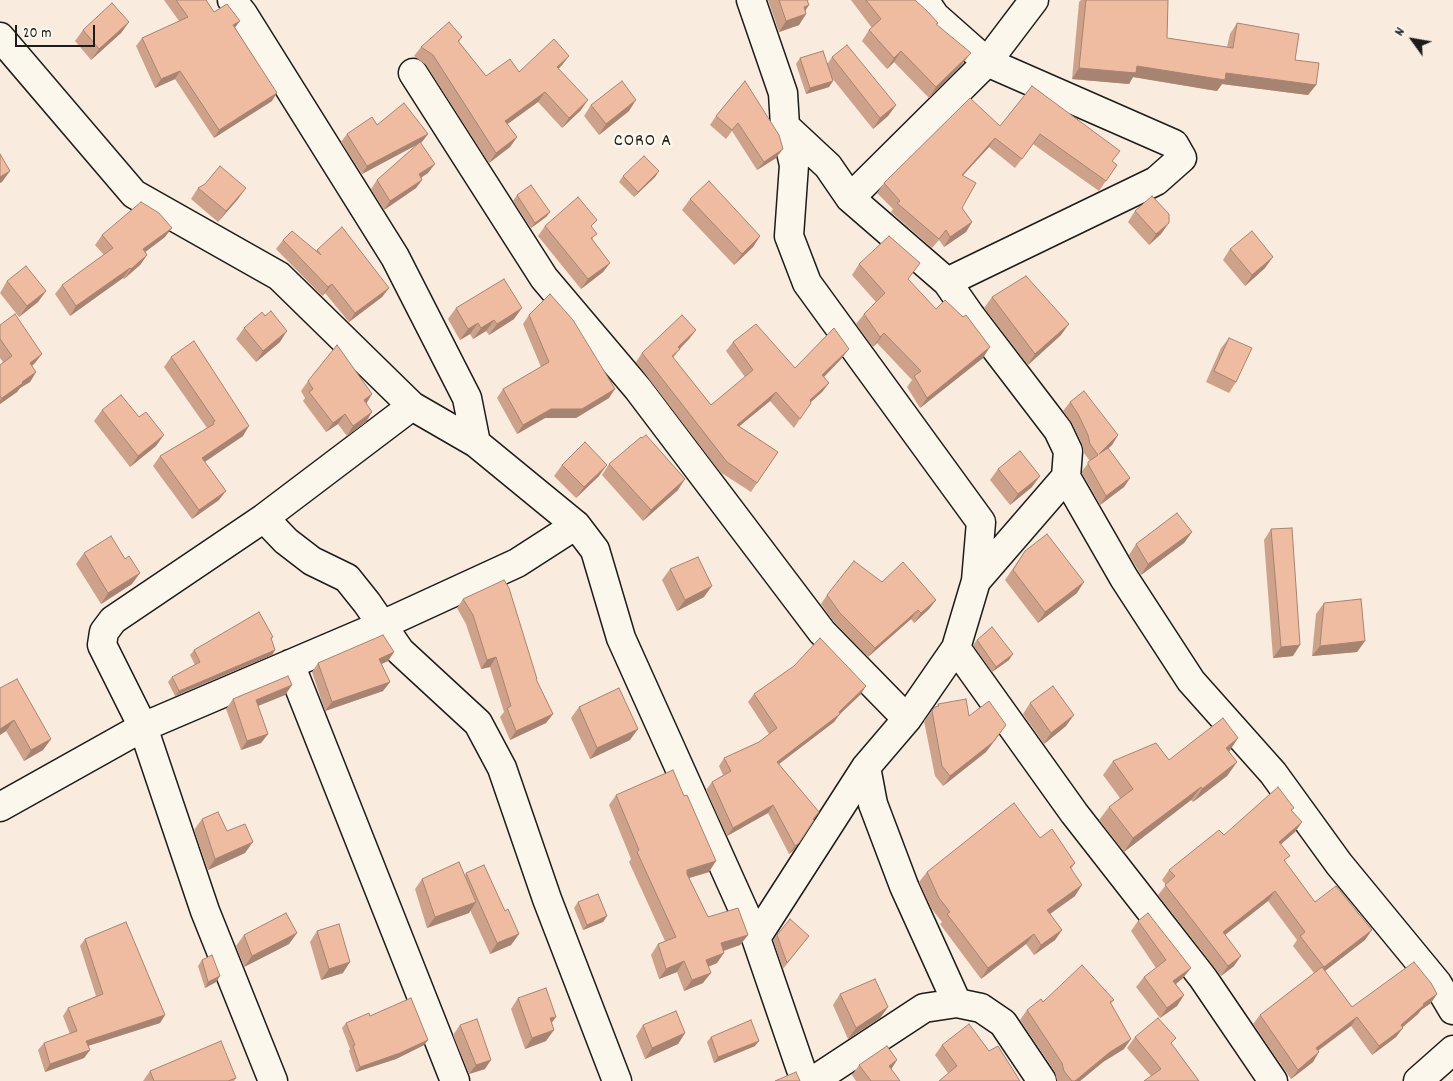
<!DOCTYPE html>
<html>
<head>
<meta charset="utf-8">
<style>
  body { margin:0 }
  #map { position:relative; width:1453px; height:1081px; overflow:hidden; background:#f9ebdd; font-family:Dekko,sans-serif }
  canvas { display:block }
  .north { position:absolute; left:1388px; top:15px; width:50px; height:50px; -webkit-text-stroke:4px #fbf7ec; paint-order:stroke; rotate:302deg; font-size:14px; font-weight:700; line-height:20px; text-align:center; color:#1c1c1c }
  .north::after { content:''; display:block; margin:auto; width:18px; height:22px; background:#1c1c1c; clip-path:polygon(50% 0,100% 100%,50% 72%,0 100%) }
  .scale { position:absolute; left:15px; top:25px; width:80px; height:22px; box-sizing:border-box; border:2px solid #1c1c1c; border-top:0; padding-left:6px; font-size:15px; line-height:18px; white-space:nowrap; color:#1c1c1c; -webkit-text-stroke:4px #fbf7ec; paint-order:stroke }
</style>
</head>
<body>
<div id="map">
<canvas width="1453" height="1081"></canvas>
<div class="north">N</div>
<div class="scale">20 m</div>
</div>
<script>
const ctx = document.querySelector('canvas').getContext('2d');
ctx.lineJoin = 'round';
const toPath = rows => new Path2D(rows.map(r => 'M' + r).join(''));
function trace(path, color, width, dash) { ctx.strokeStyle = color; ctx.lineWidth = width; ctx.lineCap = dash ? 'butt' : 'round'; ctx.setLineDash(dash || []); ctx.stroke(path); }
function fill(path, color) { ctx.fillStyle = color; ctx.fill(path, 'evenodd'); }
function write(font, color, halo, rows, align = 'center') {
  ctx.font = font + ' Dekko,sans-serif'; ctx.lineWidth = 5; ctx.setLineDash([]); ctx.textBaseline = 'middle'; ctx.strokeStyle = halo; ctx.fillStyle = color; for (const [text, x, y, turn = 0] of rows) {
    ctx.save(); ctx.translate(x, y); ctx.rotate((+turn || 0) * Math.PI / 180); ctx.textAlign = isNaN(turn) ? turn : align; if (halo) ctx.strokeText(text, 0, 0); ctx.fillText(text, 0, 0); ctx.restore();
  }
}
const minor = toPath([
  [232,0,243,14,395,257,467,398,476,443],
  [751,0,783,93,785,126,794,165,789,236,807,283,981,522,976,581,956,648,907,719,866,767,756,938],
  [924,0,935,16,987,62,1174,144,1182,158,1156,181,947,282],
  [0,37,134,194,279,276,412,406,476,443,576,525,595,550,621,638,756,938,805,1081],
  [413,73,544,278,638,389,822,632,907,719],
  [785,126,828,166,850,198,947,282,970,315,1058,430,1068,451,1066,477,976,581],
  [850,198,987,62,1034,0],
  [1066,477,1124,578,1191,681,1273,773,1339,864,1437,983,1453,1010],
  [264,518,286,541,312,561,347,578,367,603,400,651,478,723,502,768,547,899,617,1081],
  [956,648,1074,813,1203,978,1273,1081],
  [290,664,455,1081],
  [866,767,873,804,904,886,957,1003],
  [0,807,143,727,382,625,517,563,576,525],
  [273,1081,205,911,143,727,102,645,104,632,113,620,264,518,412,406],
  [813,1081,924,1008,957,1003,981,1008,1003,1023,1042,1081],
  [1418,1081,1453,1050]
]);
const wall = toPath([
  [164,0,206,0,214,12,235,28,272,101,214,138,175,79,155,88,136,46,142,38,179,21],
  [768,0,809,0,808,1,805,11,806,14,799,25,779,32],
  [851,0,915,0,937,25,963,63,929,98,894,62,887,69,862,41,869,30,872,28],
  [1081,0,1168,0,1167,38,1227,47,1230,34,1237,23,1295,60,1316,85,1308,95,1222,84,1217,91,1133,77,1129,84,1072,79,1079,2],
  [129,22,121,33,91,60,75,41,83,30],
  [462,37,459,42,486,76,519,72,569,56,562,65,558,69,581,110,562,128,538,102,507,124,517,137,510,147,489,163,426,65,414,56,421,47],
  [832,57,896,105,888,116,873,129,832,78,829,87,806,94,796,64,800,58,828,63],
  [745,81,776,158,757,170,732,131,726,139,710,125,716,116],
  [1032,86,1112,161,1117,165,1099,191,1033,144,1015,168,989,147,963,175,962,208,972,222,966,232,944,247,939,240,932,248,891,212,893,209,877,193,884,183,1000,126],
  [591,105,629,111,599,135,584,116],
  [377,125,428,134,421,143,428,173,421,178,422,180,416,188,384,210,371,189,377,180,418,144,362,174,341,142,347,134],
  [659,171,655,177,634,197,619,182,623,176],
  [205,184,238,199,218,222,191,199,198,188],
  [517,195,550,212,546,217,531,228,513,201],
  [690,199,760,236,753,247,734,265,682,210],
  [1135,211,1161,234,1149,245,1128,222],
  [545,226,592,228,593,240,610,263,603,272,581,289,538,236],
  [102,235,165,237,145,252,147,255,140,265,124,279,123,278,70,316,55,294,62,285,104,255,95,245],
  [283,240,316,251,317,250,389,288,382,297,349,322,325,293,322,296,276,249],
  [1230,249,1265,268,1245,286,1223,260],
  [859,264,908,280,983,358,920,408,907,387,912,380,877,343,873,347,856,324,864,314,876,302,852,275],
  [7,281,46,291,38,302,19,317,0,293],
  [992,297,1061,335,1028,365,984,308],
  [456,308,514,319,489,335,486,331,473,339,470,334,460,340,448,319],
  [529,315,609,398,576,418,545,418,517,434,497,398,503,389,541,367,523,324],
  [265,316,280,342,256,362,236,339,244,328],
  [0,325,35,363,32,366,36,372,30,382,20,388,17,392,0,404,0,365,3,362,0,358],
  [696,330,689,339,680,349,673,358,711,405,745,377,726,351,733,342,795,368,842,358,824,377,829,383,822,392,811,402,794,428,770,401,739,426,778,452,751,492,720,472,636,362,642,353],
  [1229,338,1236,382,1229,393,1206,382,1221,348],
  [171,357,243,436,205,461,219,500,192,519,153,466,160,456,207,428,164,367],
  [308,381,372,394,366,403,366,422,347,436,338,424,326,432,303,401,305,398,301,391],
  [1070,402,1118,435,1112,445,1108,448,1130,478,1124,487,1100,505,1082,473,1082,471,1090,461,1084,453,1082,444,1072,423,1063,411],
  [102,410,156,446,130,467,94,421],
  [609,464,678,490,643,521,602,475],
  [562,465,599,476,576,498,554,476],
  [998,469,1032,487,1010,505,990,480],
  [1271,529,1293,656,1273,658,1264,540],
  [1192,532,1184,543,1141,575,1129,555,1136,544],
  [1025,551,1077,593,1038,623,1005,580],
  [84,553,132,584,101,604,76,564],
  [670,569,704,597,677,611,662,580],
  [882,582,936,600,929,609,914,623,911,619,868,657,834,622,821,604,827,595],
  [463,599,536,680,553,714,546,723,510,740,500,717,504,712,490,667,481,669,466,624,457,608],
  [1324,603,1365,641,1357,652,1312,656,1316,614],
  [273,637,271,639,275,650,272,655,175,696,168,682,172,677,195,665,190,655,194,650],
  [977,640,1009,660,992,672,973,645],
  [394,652,388,661,381,664,390,682,383,691,325,711,312,672,318,663],
  [292,685,285,695,258,706,268,734,261,743,241,750,226,709,233,699],
  [0,688,51,739,43,750,24,761,6,731,0,735],
  [754,694,861,694,840,714,834,722,779,764,819,812,793,851,789,854,768,813,727,836,706,790,712,782,723,775,719,766,724,758,759,742,769,734,748,702],
  [1030,703,1066,726,1044,744,1023,714],
  [938,704,969,716,999,735,986,752,943,786,935,776,924,721,935,707,937,706],
  [579,707,630,740,590,759,571,718],
  [1229,752,1237,762,1227,776,1193,802,1191,800,1124,852,1099,820,1109,807,1120,798,1103,775,1113,761,1169,760],
  [616,795,709,872,689,878,708,917,748,935,740,945,724,951,717,963,708,967,703,983,684,991,677,972,659,979,651,955,658,944,665,941,629,862,631,859,609,805],
  [1292,811,1302,822,1295,832,1281,844,1285,862,1315,902,1365,940,1325,971,1352,1007,1431,1003,1421,1010,1418,1014,1403,1027,1396,1037,1372,1055,1351,1026,1318,1051,1313,1062,1291,1079,1253,1024,1260,1015,1314,973,1293,946,1297,940,1268,901,1225,935,1234,966,1221,976,1158,895,1166,885,1162,880,1169,870,1224,835],
  [202,819,227,831,245,853,208,870,194,830],
  [1040,838,1075,863,1071,869,1075,896,1050,914,1062,930,1055,940,1034,955,1026,944,981,979,940,924,942,922,931,908,919,882,927,872],
  [466,873,505,911,519,934,511,945,490,954,470,910,469,913,427,928,415,889,422,879,465,876],
  [578,902,607,916,603,922,583,930,574,908],
  [1138,921,1183,978,1176,984,1184,995,1177,1006,1160,1018,1136,987,1144,977,1156,968,1131,931],
  [317,931,343,973,321,980,310,942],
  [297,933,289,944,244,967,236,946,244,935],
  [777,935,809,936,783,969,773,940],
  [85,939,165,1015,160,1023,88,1046,90,1050,84,1058,45,1072,38,1050,44,1043,70,1034,63,1016,68,1008,96,996,80,946],
  [202,960,220,976,216,982,205,988,198,966],
  [840,994,888,1007,880,1018,848,1039,833,1005],
  [518,998,551,1023,546,1041,525,1049,511,1009],
  [1114,1000,1111,1003,1124,1049,1103,1062,1080,1081,1057,1081,1055,1072,1020,1020,1027,1010,1043,1002],
  [370,1016,428,1040,424,1045,396,1059,356,1072,349,1051,350,1049,342,1028,346,1023],
  [460,1025,485,1069,469,1074,453,1035],
  [643,1025,685,1033,678,1044,645,1059,636,1036],
  [711,1037,755,1046,714,1063,707,1042],
  [1135,1037,1172,1044,1199,1081,1151,1076,1127,1048],
  [942,1045,989,1051,948,1073,935,1055],
  [897,1060,891,1069,900,1081,856,1081,852,1075,859,1065],
  [150,1071,236,1078,234,1081,143,1081]
]);
const shadedWall = toPath([
  [809,5,802,16,806,14,799,25,779,32,786,21,804,7],
  [240,21,234,29,233,25],
  [129,22,121,33,91,60,99,49],
  [901,51,894,62,887,69,894,58],
  [971,53,963,63,929,98,936,87],
  [569,56,562,65,550,77,557,67],
  [1137,66,1226,73,1316,85,1308,95,1222,84,1217,91,1133,77,1129,84,1072,79,1079,68],
  [180,71,175,79,155,88,161,79],
  [833,81,829,87,806,94,810,88],
  [545,92,538,102,498,131,505,121],
  [277,93,272,101,214,138,219,130],
  [588,100,581,110,562,128,569,118],
  [636,100,629,111,599,135,606,124],
  [896,105,888,116,873,129,880,118],
  [428,134,422,142,362,174,367,166],
  [517,137,510,147,489,163,496,153],
  [995,138,989,147,955,184,962,175],
  [783,149,776,158,757,170,764,162],
  [435,164,428,173,412,183,419,174],
  [10,171,2,182,0,183,0,177],
  [659,171,655,177,634,197,638,192],
  [422,180,416,188,384,210,390,201],
  [246,188,238,199,218,222,226,211],
  [550,212,546,217,531,228,535,223],
  [972,222,966,232,944,247,950,237],
  [1169,223,1161,234,1149,245,1156,234],
  [172,228,165,237,136,259,143,249],
  [760,236,753,247,734,265,742,254],
  [147,255,140,265,124,279,131,269],
  [1273,257,1265,268,1245,286,1252,275],
  [610,263,603,272,581,289,588,279],
  [130,268,123,278,70,316,76,306],
  [332,284,325,293,322,296,328,287],
  [389,288,382,297,349,322,355,313],
  [46,291,38,302,19,317,27,306],
  [522,308,514,319,489,335,497,324],
  [494,320,486,331,473,339,481,328],
  [478,323,470,334,460,340,468,329],
  [1069,324,1061,335,1028,365,1035,354],
  [696,330,689,339,672,356,678,347],
  [287,331,280,342,256,362,263,351],
  [884,333,877,343,873,347,880,337],
  [990,347,983,358,920,408,927,398],
  [849,349,842,358,816,385,822,375],
  [42,354,35,363,23,372,30,363],
  [36,372,30,382,20,388,17,392,0,404,0,401,2,398,22,382],
  [829,383,822,392,803,409,810,400],
  [615,389,609,398,576,418,545,418,517,434,523,425,551,409],
  [776,392,770,401,730,434,737,425],
  [372,394,366,404,364,400],
  [372,412,366,422,347,436,353,426],
  [345,414,338,424,326,432,333,423],
  [249,426,243,436,196,468,202,458],
  [164,435,156,446,130,467,138,456],
  [1118,435,1112,445,1093,463,1099,454],
  [607,465,599,476,576,498,584,487],
  [1040,476,1032,487,1010,505,1018,494],
  [1130,478,1124,487,1100,505,1106,496],
  [685,479,678,490,643,521,651,510],
  [226,491,219,500,192,519,199,510],
  [1192,532,1184,543,1141,575,1148,564],
  [140,573,132,584,101,604,108,593],
  [1084,582,1077,593,1038,623,1045,612],
  [712,586,704,597,677,611,685,600],
  [936,600,929,609,914,623,921,613],
  [918,610,911,619,868,657,875,648],
  [1365,641,1357,652,1312,656,1320,646],
  [1300,645,1293,656,1273,658,1281,647],
  [275,650,272,655,175,696,179,691],
  [394,652,388,661,373,668,379,659],
  [1013,654,1009,660,992,672,996,667],
  [496,657,490,667,481,669,487,660],
  [390,682,383,691,325,711,332,702],
  [292,685,285,695,250,709,256,700],
  [866,686,861,694,840,714,834,722,771,770,777,762,839,712],
  [553,714,546,723,510,740,516,731],
  [1074,715,1066,726,1044,744,1051,733],
  [14,720,6,731,0,735,0,729],
  [1006,725,986,752,943,786,950,776],
  [638,729,630,740,590,759,597,748],
  [268,734,261,743,241,750,247,741],
  [1238,738,1229,752,1226,748],
  [51,739,43,750,24,761,31,750],
  [1237,762,1227,776,1193,802,1202,789],
  [1201,787,1191,800,1124,852,1133,838],
  [773,805,768,813,727,836,733,828],
  [1302,822,1295,832,1272,852,1279,842],
  [253,842,245,853,208,870,215,859],
  [799,843,793,851,789,854,795,846],
  [716,861,709,872,679,881,687,870],
  [1082,885,1075,896,1040,921,1047,910],
  [1275,891,1268,901,1216,942,1223,932],
  [476,902,469,913,427,928,435,917],
  [607,916,603,922,583,930,587,925],
  [1062,930,1055,940,1034,955,1041,945],
  [1372,930,1365,940,1317,977,1324,967],
  [297,933,289,944,244,967,252,956],
  [519,934,511,945,490,954,497,943],
  [1034,934,1026,944,981,979,988,968],
  [748,935,740,945,713,954,721,943],
  [724,953,717,963,698,971,706,960],
  [1241,956,1234,966,1221,976,1228,966],
  [684,961,677,972,659,979,666,969],
  [350,962,343,973,321,980,329,969],
  [1191,968,1183,978,1166,992,1173,981],
  [711,973,703,983,684,991,692,980],
  [220,976,216,982,205,988,208,982],
  [1437,994,1431,1003,1421,1010,1418,1014,1399,1030,1403,1028,1396,1037,1372,1055,1379,1046,1423,1004],
  [1184,995,1177,1006,1160,1018,1167,1008],
  [888,1007,880,1018,848,1039,856,1028],
  [165,1015,160,1023,81,1048,86,1041],
  [556,1017,548,1028,550,1018],
  [1357,1017,1351,1026,1309,1057,1316,1048],
  [554,1030,546,1041,525,1049,532,1038],
  [685,1033,678,1044,645,1059,652,1048],
  [1131,1039,1124,1049,1103,1062,1080,1081,1075,1081,1110,1052],
  [428,1040,424,1045,396,1059,356,1072,360,1067],
  [759,1041,755,1046,714,1063,718,1057],
  [90,1050,84,1058,45,1072,50,1064],
  [1319,1052,1313,1062,1291,1079,1298,1070],
  [491,1060,485,1069,469,1074,476,1065],
  [897,1060,890,1071,889,1066]
]);
const building = toPath([
  [176,0,206,0,214,12,227,4,240,21,233,25,277,93,219,130,180,71,161,79,142,38,188,17,176,0],
  [779,0,807,0,809,5,804,7,806,14,786,21,779,0],
  [866,0,915,0,927,11,938,23,936,24,971,53,936,87,901,51,894,58,869,30,881,19,866,0],
  [1086,0,1168,0,1167,38,1233,48,1237,23,1299,34,1295,60,1319,63,1316,85,1226,73,1225,80,1137,66,1136,73,1079,68,1086,0],
  [112,3,129,22,99,49,83,30,112,3],
  [449,22,462,37,458,41,486,76,510,59,519,72,554,39,569,56,557,67,588,100,569,118,545,92,505,121,517,137,496,153,433,55,421,47,449,22],
  [847,45,896,105,880,118,832,57,847,45],
  [823,51,833,81,810,88,800,58,823,51],
  [622,81,636,100,606,124,591,105,622,81],
  [745,81,779,135,783,149,764,162,738,123,732,130,716,116,745,81],
  [1032,86,1120,151,1112,161,1117,165,1106,181,1040,134,1022,159,995,138,962,175,976,183,962,208,972,222,950,237,946,230,939,239,897,203,900,201,884,183,970,98,1000,126,1032,86],
  [404,103,428,134,367,166,347,134,372,117,377,125,404,103],
  [420,142,435,164,419,174,422,180,390,201,377,180,420,142],
  [0,154,10,171,0,177,0,154],
  [644,156,659,171,638,192,623,176,644,156],
  [220,166,246,188,226,211,198,188,205,184,220,166],
  [709,181,760,236,742,254,690,199,709,181],
  [531,185,550,212,535,223,517,195,531,185],
  [1152,196,1169,214,1169,223,1156,234,1135,211,1152,196],
  [578,197,597,220,591,226,597,234,591,238,610,263,588,279,545,226,578,197],
  [141,202,159,213,172,228,143,249,147,255,131,269,130,268,76,306,62,285,113,248,102,235,141,202],
  [342,227,389,288,355,313,332,284,328,287,283,240,292,231,321,255,317,250,342,227],
  [1252,231,1273,257,1252,275,1230,249,1252,231],
  [889,236,920,263,908,279,936,309,945,300,963,317,966,315,990,347,927,398,914,376,921,371,884,333,880,337,864,314,885,293,859,264,889,236],
  [26,266,46,291,27,306,7,281,26,266],
  [1026,276,1069,324,1035,354,992,297,1026,276],
  [504,279,522,308,497,324,494,320,481,328,478,323,468,329,456,308,504,279],
  [550,294,573,320,615,389,582,409,551,409,523,425,503,389,549,362,529,315,550,294],
  [271,311,287,331,263,351,244,328,262,312,265,316,271,311],
  [15,314,42,354,30,363,36,372,22,382,23,383,2,398,0,396,0,365,12,356,0,339,0,325,15,314],
  [682,315,696,330,678,347,680,349,672,356,711,405,753,370,733,342,756,324,795,368,834,328,849,349,822,375,829,383,810,400,811,403,800,419,776,392,737,425,778,452,757,483,727,462,642,353,682,315],
  [1229,338,1252,348,1236,382,1214,371,1229,338],
  [194,341,249,426,202,458,226,491,199,510,160,456,214,424,213,422,215,421,171,357,194,341],
  [337,345,372,394,364,400,372,412,353,426,345,414,333,423,309,392,313,389,308,381,337,345],
  [1084,391,1118,435,1099,454,1108,448,1130,478,1106,496,1088,464,1088,462,1098,455,1090,444,1088,435,1078,414,1070,402,1084,391],
  [121,395,139,417,146,412,164,435,138,456,102,410,121,395],
  [646,435,685,479,651,510,609,464,641,437,642,438,646,435],
  [585,442,607,465,584,487,562,465,585,442],
  [1020,451,1040,476,1018,494,998,469,1020,451],
  [1177,513,1192,532,1148,564,1136,544,1177,513],
  [1292,528,1300,645,1281,647,1271,529,1292,528],
  [1047,534,1084,582,1045,612,1013,570,1025,551,1047,534],
  [111,536,125,559,129,556,140,573,108,593,84,553,111,536],
  [698,557,712,586,685,600,670,569,698,557],
  [854,561,882,582,903,562,936,600,921,613,918,610,875,648,840,613,827,595,854,561],
  [504,580,509,588,537,679,536,679,553,714,516,731,507,708,511,706,496,657,487,660,473,615,463,599,504,580],
  [1361,599,1365,641,1320,646,1324,603,1361,599],
  [259,612,273,637,271,638,275,650,179,691,172,677,200,662,194,650,259,612],
  [992,627,1013,654,996,667,977,640,992,627],
  [383,635,394,652,379,659,390,682,332,702,318,663,383,635],
  [820,638,866,686,839,712,840,714,777,762,819,812,813,819,814,820,799,843,795,846,773,805,733,828,712,782,731,771,724,758,759,742,777,728,754,694,794,666,820,638],
  [288,676,292,685,256,700,268,734,247,741,233,699,288,676],
  [17,679,51,739,31,750,14,720,0,729,0,688,17,679],
  [1053,686,1074,715,1051,733,1030,703,1053,686],
  [619,688,638,729,597,748,579,707,619,688],
  [966,699,969,716,989,701,1006,725,993,742,950,776,942,766,932,711,935,707,939,706,938,704,966,699],
  [1223,718,1238,738,1226,748,1237,762,1202,789,1201,787,1133,838,1109,807,1133,789,1113,761,1156,743,1169,760,1223,718],
  [673,770,684,796,687,795,716,861,687,870,687,874,708,917,738,908,748,935,721,943,724,953,706,960,711,973,692,980,684,961,666,969,658,944,676,937,637,852,639,850,616,795,673,770],
  [1278,787,1294,808,1291,810,1302,822,1279,842,1290,856,1284,860,1315,902,1336,886,1372,930,1324,967,1300,936,1305,932,1275,891,1223,932,1241,956,1228,966,1165,885,1175,876,1169,870,1219,830,1224,835,1278,787],
  [1014,803,1040,838,1052,829,1075,863,1070,867,1082,885,1047,910,1062,930,1041,945,1034,934,988,968,947,914,950,912,939,898,927,872,1014,803],
  [218,812,227,831,245,824,253,842,215,859,202,819,218,812],
  [459,862,476,902,435,917,422,879,459,862],
  [484,865,505,911,508,909,519,934,497,943,466,873,484,865],
  [598,894,607,916,587,925,578,902,598,894],
  [286,913,297,933,252,956,244,935,286,913],
  [1148,913,1191,968,1173,981,1184,995,1167,1008,1144,977,1166,960,1138,921,1148,913],
  [790,919,809,936,787,963,777,935,790,919],
  [126,922,165,1015,86,1041,90,1050,50,1064,44,1043,77,1031,68,1008,103,994,85,939,126,922],
  [339,924,350,962,329,969,317,931,339,924],
  [212,955,220,976,208,982,202,960,212,955],
  [1414,962,1431,983,1437,994,1423,1004,1424,1005,1401,1025,1403,1028,1379,1046,1357,1017,1316,1048,1319,1052,1298,1070,1260,1015,1322,967,1352,1007,1414,962],
  [1082,965,1114,1000,1110,1002,1131,1039,1110,1052,1075,1081,1072,1081,1064,1071,1062,1063,1027,1010,1041,999,1043,1002,1082,965],
  [875,979,888,1007,856,1028,840,994,875,979],
  [546,988,556,1017,550,1018,554,1030,532,1038,518,998,546,988],
  [411,998,428,1040,400,1053,360,1067,353,1046,355,1045,346,1023,369,1013,370,1016,411,998],
  [676,1011,685,1033,652,1048,643,1025,676,1011],
  [1158,1018,1176,1038,1171,1043,1199,1081,1144,1081,1161,1069,1135,1037,1158,1018],
  [477,1019,491,1060,476,1065,460,1025,477,1019],
  [751,1020,759,1041,718,1057,711,1037,751,1020],
  [969,1024,989,1051,998,1046,1020,1081,939,1081,957,1066,942,1045,969,1024],
  [221,1041,236,1078,228,1081,154,1081,150,1071,221,1041],
  [887,1046,897,1060,889,1066,900,1081,871,1081,859,1065,887,1046],
  [796,1072,800,1081,775,1081,796,1072]
]);
const quarterNames = [
  ["CORO A",643,143]
];
trace(minor, '#1c1c1c', 31);
trace(minor, '#fbf7ec', 28);
fill(wall, '#cea28a');
fill(shadedWall, '#a78471');
fill(building, '#efbca1');
trace(building, '#a78471', 1);
ctx.letterSpacing = '1px';
write('18px', '#1c1c1c', '#fbf7ec', quarterNames);
ctx.letterSpacing = '0px';
</script>
</body>
</html>
